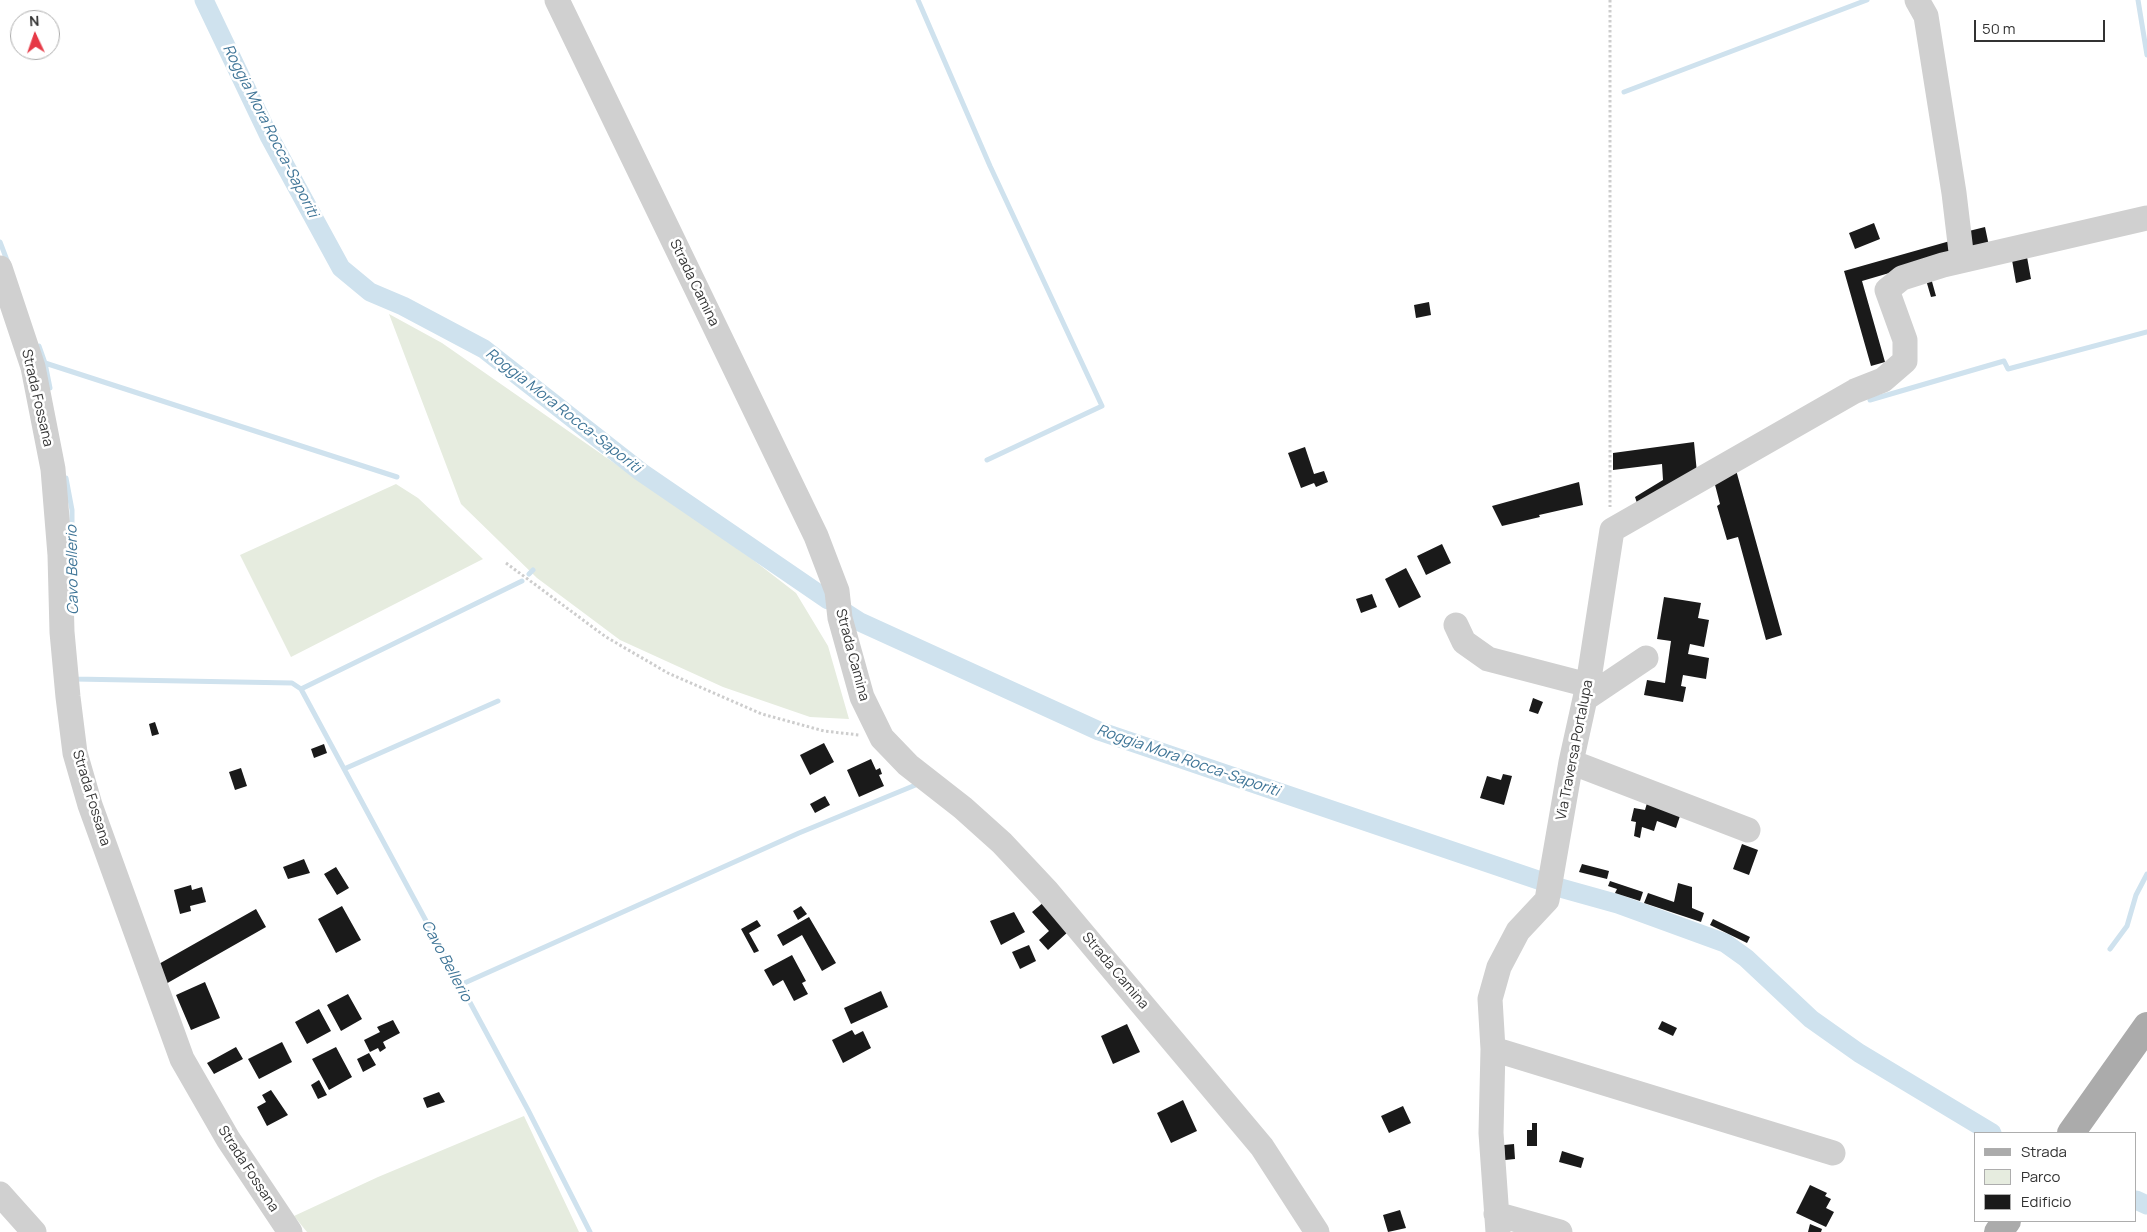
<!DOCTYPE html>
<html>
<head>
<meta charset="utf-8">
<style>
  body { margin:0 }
  #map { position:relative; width:2147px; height:1232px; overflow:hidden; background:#fff; font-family:Manrope,sans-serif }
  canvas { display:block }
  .legend { position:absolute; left:1974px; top:1132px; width:162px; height:90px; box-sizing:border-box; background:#fff; border:1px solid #adadad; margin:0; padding:6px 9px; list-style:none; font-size:15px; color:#333 }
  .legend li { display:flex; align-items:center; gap:10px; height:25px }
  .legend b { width:25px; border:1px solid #adadad }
  .north { position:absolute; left:10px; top:10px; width:50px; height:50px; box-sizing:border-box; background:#fff; border:1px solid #adadad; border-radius:50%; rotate:357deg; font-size:14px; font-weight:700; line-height:20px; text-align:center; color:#333 }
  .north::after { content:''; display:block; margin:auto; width:18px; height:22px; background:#e63946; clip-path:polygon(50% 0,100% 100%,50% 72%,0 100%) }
  .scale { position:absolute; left:1974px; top:20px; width:131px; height:22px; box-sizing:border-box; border:2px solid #333; border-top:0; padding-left:6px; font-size:15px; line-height:18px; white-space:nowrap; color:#333; -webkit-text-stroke:4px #fff; paint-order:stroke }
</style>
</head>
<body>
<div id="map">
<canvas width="2147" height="1232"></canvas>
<ul class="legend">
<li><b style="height:6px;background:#ababab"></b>Strada</li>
<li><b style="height:14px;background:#e6ecdf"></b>Parco</li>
<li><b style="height:14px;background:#1a1a1a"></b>Edificio</li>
</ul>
<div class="north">N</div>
<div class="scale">50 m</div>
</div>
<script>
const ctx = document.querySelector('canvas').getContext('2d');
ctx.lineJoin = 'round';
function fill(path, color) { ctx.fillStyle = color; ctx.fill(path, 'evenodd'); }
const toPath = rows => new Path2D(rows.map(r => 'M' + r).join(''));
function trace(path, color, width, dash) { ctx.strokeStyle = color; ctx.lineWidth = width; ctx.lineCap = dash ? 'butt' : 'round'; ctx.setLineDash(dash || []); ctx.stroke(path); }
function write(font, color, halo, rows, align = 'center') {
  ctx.font = font + ' Manrope,sans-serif'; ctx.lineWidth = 5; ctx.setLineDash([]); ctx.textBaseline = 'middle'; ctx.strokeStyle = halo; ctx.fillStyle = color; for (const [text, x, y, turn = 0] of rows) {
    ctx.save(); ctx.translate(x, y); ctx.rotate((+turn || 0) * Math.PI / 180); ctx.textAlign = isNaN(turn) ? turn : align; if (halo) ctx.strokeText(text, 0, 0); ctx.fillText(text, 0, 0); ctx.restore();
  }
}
const green = toPath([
  [389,314,442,343,752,559,796,593,828,646,849,719,810,717,723,687,620,640,537,578,461,504],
  [396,484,418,498,483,559,291,657,240,555],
  [524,1116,579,1232,307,1232,294,1216,378,1177]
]);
const stream = toPath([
  [918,0,990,166,1102,406,987,460],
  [2138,0,2147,55],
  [1624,92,1867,0],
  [0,242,8,263],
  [39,346,45,363,50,388],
  [45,363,397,477],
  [1870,400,2004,361,2008,369,2147,332],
  [66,478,72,510,72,559],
  [529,574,533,570],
  [74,677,74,679,292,683,301,689,522,581],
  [301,689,528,1110,590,1232],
  [344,769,498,701],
  [2110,949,2127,926,2136,895,2147,874],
  [460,985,799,833,918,784,920,786]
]);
const canal = toPath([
  [204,0,269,136,341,268,370,292,403,306,484,349,641,472,828,600],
  [846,613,860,622,1099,731,1541,881],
  [1557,887,1618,904,1725,943,1746,958,1811,1019,1859,1053,1992,1133],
  [2136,1200,2147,1205]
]);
const building = toPath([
  [1874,223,1880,239,1855,249,1849,233],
  [1985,227,1989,246,1969,250,1965,232],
  [1950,241,1954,254,1862,281,1885,362,1871,366,1844,271],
  [2027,257,2031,279,2016,283,2012,260],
  [1931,278,1936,296,1931,297,1926,280],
  [1429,302,1431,315,1416,318,1414,305],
  [1694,442,1697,473,1638,506,1635,497,1663,480,1662,464,1613,470,1613,453],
  [1305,447,1314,474,1324,471,1328,482,1316,487,1314,483,1301,488,1288,453],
  [1736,470,1782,635,1766,640,1738,537,1727,540,1717,506,1720,504,1714,481],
  [1579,482,1583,505,1539,515,1540,517,1502,526,1492,506],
  [1442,544,1451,563,1426,575,1417,556],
  [1406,568,1421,597,1399,608,1385,579],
  [1372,594,1377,607,1361,613,1356,599],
  [1664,597,1701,603,1698,618,1709,620,1704,647,1690,644,1688,654,1709,658,1706,679,1683,675,1681,686,1686,687,1683,702,1644,695,1647,680,1665,683,1671,641,1657,639],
  [1533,698,1543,702,1538,714,1529,711],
  [155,722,159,734,152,736,149,724],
  [824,743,834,762,810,775,800,755],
  [324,744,327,753,314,758,311,749],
  [871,759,876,770,880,768,882,774,879,775,884,786,859,797,847,770],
  [241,768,247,786,235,790,229,772],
  [1503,774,1512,776,1504,805,1480,798,1487,776,1501,780],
  [825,796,830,805,815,813,810,804],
  [1647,803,1680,816,1676,828,1657,821,1654,831,1642,827,1640,838,1634,836,1636,822,1631,821,1634,808,1645,810],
  [1742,844,1758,850,1749,875,1733,869],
  [304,859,310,873,288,879,283,867],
  [1582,864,1609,871,1607,879,1579,872],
  [336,867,349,888,337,895,324,874],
  [1610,881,1643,892,1640,901,1615,893,1617,889,1608,886],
  [1678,883,1692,887,1692,908,1704,913,1701,922,1644,903,1648,893,1674,902],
  [191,885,192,890,202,887,206,902,190,906,191,911,180,914,174,890],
  [1044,902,1069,931,1048,950,1039,940,1049,931,1032,912],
  [342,906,361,940,336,953,318,919],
  [801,906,807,914,798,920,793,911],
  [256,909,266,927,164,985,157,965],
  [1014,912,1025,932,1001,945,990,921],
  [809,917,836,963,822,971,802,935,783,946,777,935],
  [1713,919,1750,937,1747,943,1710,925],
  [757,920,761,926,749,933,759,951,754,953,741,929],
  [1029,945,1036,961,1020,969,1012,952],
  [792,955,806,981,802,983,808,994,794,1001,783,980,773,986,764,970],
  [205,982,220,1018,191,1030,176,995],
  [881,991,888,1007,851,1024,844,1008],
  [348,994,362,1019,341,1031,327,1005],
  [319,1009,331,1031,307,1044,295,1022],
  [393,1020,400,1033,383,1042,386,1048,380,1052,378,1048,370,1052,364,1040,380,1032,377,1027],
  [1662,1021,1677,1028,1673,1036,1658,1029],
  [1127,1024,1140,1052,1113,1064,1101,1036],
  [852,1030,855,1035,863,1031,871,1048,843,1063,832,1040],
  [282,1042,292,1062,259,1079,248,1059],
  [236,1047,243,1059,214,1074,207,1063],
  [336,1047,352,1077,329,1090,312,1059],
  [369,1053,376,1065,363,1072,357,1059],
  [319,1080,327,1095,318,1099,311,1085],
  [271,1090,288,1115,267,1126,257,1107,266,1102,262,1095],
  [439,1092,445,1102,427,1108,423,1098],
  [1183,1100,1197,1131,1171,1143,1157,1113],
  [1403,1106,1411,1123,1389,1133,1381,1116],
  [1532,1123,1537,1123,1537,1146,1527,1146,1527,1130,1532,1130],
  [1514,1144,1515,1159,1505,1160,1504,1145],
  [1562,1151,1584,1158,1581,1168,1559,1162],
  [1810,1185,1827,1193,1825,1196,1831,1199,1826,1208,1834,1212,1826,1227,1796,1213],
  [1400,1210,1406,1228,1388,1232,1383,1215],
  [1810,1224,1822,1229,1821,1232,1808,1232]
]);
const path = toPath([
  [1610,0,1610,507],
  [506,563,606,637,668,673,762,714,824,731,859,735]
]);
const minor = toPath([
  [557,0,816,536,837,591,840,618,862,697,882,738,908,765,963,808,1002,843,1047,891,1262,1147,1317,1232],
  [1917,0,1926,16,1954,193,1962,260],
  [0,268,33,367,53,469,60,555,62,632,68,697,75,753,90,805,182,1059,228,1139,290,1232],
  [1456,625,1464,642,1488,659,1588,685],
  [1585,699,1646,658],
  [1571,762,1748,830],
  [1493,1049,1833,1153],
  [0,1194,34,1232],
  [1496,1214,1560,1232],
  [1498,1232,1491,1133,1493,1049,1490,999,1499,967,1518,931,1547,900,1571,762,1588,685,1612,530,1855,391,1883,380,1905,361,1905,340,1887,290,1902,278,1943,265,2147,218]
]);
const major = toPath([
  [2071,1133,2147,1026],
  [1998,1232,2007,1221]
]);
const streetNames = [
  ["Strada Camina",694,283,64],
  ["Strada Fossana",37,398,77],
  ["Strada Camina",852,655,75],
  ["Via Traversa Portalupa",1575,750,-79],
  ["Strada Fossana",91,798,73],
  ["Strada Camina",1115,971,50],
  ["Strada Fossana",248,1169,57]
];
const waterNames = [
  ["Roggia Mora Rocca-Saporiti",270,131,63],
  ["Roggia Mora Rocca-Saporiti",563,411,38],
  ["Cavo Bellerio",73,570,-91],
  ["Roggia Mora Rocca-Saporiti",1188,761,19],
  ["Cavo Bellerio",446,961,62]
];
fill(green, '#e6ecdf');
trace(stream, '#cfe2ee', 5);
trace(canal, '#cfe2ee', 19);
fill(building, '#1a1a1a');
trace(path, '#cdcdcd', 3, [2.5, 2.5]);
trace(minor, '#d0d0d0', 25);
trace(major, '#ababab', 28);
write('14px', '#333', '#fff', streetNames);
write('italic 15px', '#3f7597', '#fff', waterNames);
</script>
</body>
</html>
